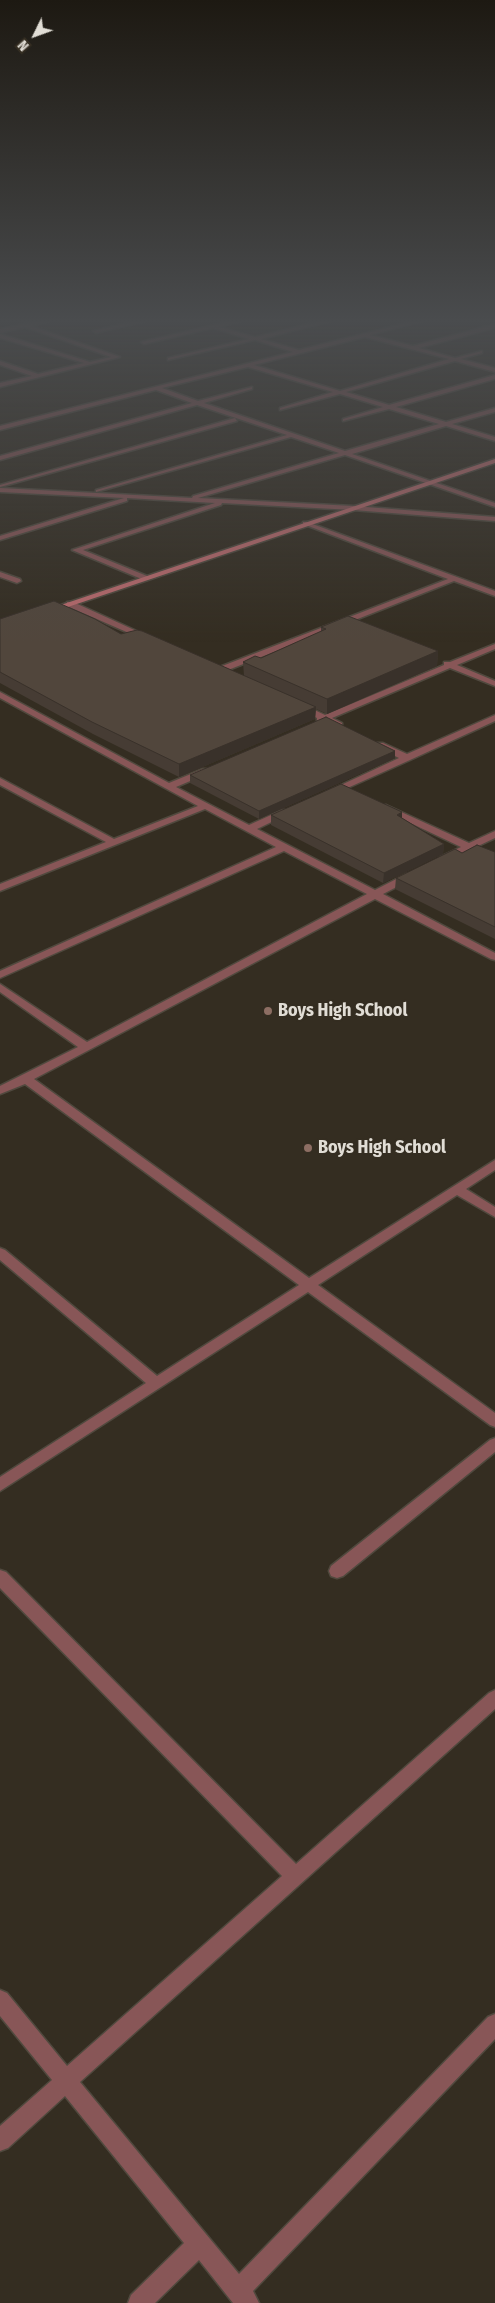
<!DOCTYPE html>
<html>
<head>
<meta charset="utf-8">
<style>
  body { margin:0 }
  #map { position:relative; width:495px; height:2303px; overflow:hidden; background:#342d21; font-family:"Fira Sans Condensed",sans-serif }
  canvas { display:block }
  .north { position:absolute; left:10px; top:10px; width:50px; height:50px; -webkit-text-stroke:4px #342d21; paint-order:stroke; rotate:228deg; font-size:14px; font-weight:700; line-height:20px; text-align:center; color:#e1ddd5 }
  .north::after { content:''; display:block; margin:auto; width:18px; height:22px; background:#e1ddd5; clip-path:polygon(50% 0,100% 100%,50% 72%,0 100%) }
</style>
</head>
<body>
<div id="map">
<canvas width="495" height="2303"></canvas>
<div class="north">N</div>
</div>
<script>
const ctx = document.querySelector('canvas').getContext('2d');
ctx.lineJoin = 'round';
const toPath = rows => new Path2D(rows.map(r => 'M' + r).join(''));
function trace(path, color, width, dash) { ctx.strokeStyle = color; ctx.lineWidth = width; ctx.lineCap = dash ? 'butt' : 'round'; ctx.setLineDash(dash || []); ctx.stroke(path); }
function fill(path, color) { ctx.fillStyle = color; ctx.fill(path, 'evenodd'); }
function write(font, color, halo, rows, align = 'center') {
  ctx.font = font + ' "Fira Sans Condensed",sans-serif'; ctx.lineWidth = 4; ctx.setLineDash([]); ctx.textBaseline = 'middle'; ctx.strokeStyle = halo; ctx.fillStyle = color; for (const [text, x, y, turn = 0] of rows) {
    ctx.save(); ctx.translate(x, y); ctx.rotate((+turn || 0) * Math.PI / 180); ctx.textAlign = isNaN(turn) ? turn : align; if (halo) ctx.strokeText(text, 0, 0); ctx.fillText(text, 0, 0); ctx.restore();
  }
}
const street = toPath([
  [43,320,53,320,31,326,120,357,0,387,0,383,32,376,0,365,0,361,38,374,84,363,0,338,0,334,90,362,111,357,25,327,0,333,0,329,43,320],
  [140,320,150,320,96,333,93,331,140,320],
  [235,320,244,320,219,327,255,337,326,320,335,320,261,339,299,350,418,320,426,320,370,335,413,346,495,324,495,328,419,348,455,358,482,351,482,353,461,359,495,368,495,372,455,361,346,392,389,405,495,375,495,379,396,407,446,422,495,408,495,412,452,424,495,437,495,441,446,426,352,454,495,503,495,507,345,455,198,498,353,506,495,517,495,521,353,510,222,503,221,505,83,550,147,576,147,580,144,580,72,550,215,503,127,498,127,501,0,540,0,536,124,498,0,492,0,488,192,498,193,496,339,453,291,437,96,492,96,490,287,435,197,405,0,460,0,456,192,403,156,390,0,430,0,426,293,352,255,340,168,360,168,358,249,339,213,328,144,344,141,342,235,320],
  [365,337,449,359,340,391,254,365,365,337],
  [248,367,333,392,280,408,280,410,340,394,383,407,343,419,343,421,389,409,439,424,345,451,204,403,252,389,252,387,198,401,162,388,248,367],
  [235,418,237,421,0,487,0,485,235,418],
  [303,522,307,522,495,591,495,596,454,581,223,672,217,672,217,668,448,579,303,524,303,522],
  [0,572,20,579,21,581,17,583,0,577,0,572],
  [67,602,73,602,152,638,145,640,67,606,67,602],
  [495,644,495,649,457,665,495,681,495,686,450,668,332,718,342,723,342,727,339,728,324,721,317,722,317,718,297,707,304,705,325,715,444,665,444,662,450,662,495,644],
  [0,692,169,783,203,769,209,769,209,773,176,787,249,825,282,810,288,810,288,814,257,829,375,890,406,874,414,874,414,878,383,894,495,953,495,960,491,959,375,899,34,1079,309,1278,495,1160,495,1170,466,1189,495,1207,495,1217,457,1195,318,1285,495,1413,495,1427,490,1425,308,1292,0,1491,0,1477,146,1383,0,1260,0,1248,5,1250,157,1376,299,1285,25,1084,0,1094,0,1086,78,1047,0,992,0,984,87,1042,367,894,284,851,0,978,0,971,276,847,205,809,0,891,0,884,106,842,0,785,0,778,114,839,198,806,0,698,0,692],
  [495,715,495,721,410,760,334,794,331,795,326,792,399,758,377,747,377,743,383,743,407,754,495,715],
  [386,805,469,843,495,831,495,838,476,847,495,855,495,862,469,850,446,861,440,861,440,857,461,847,383,810,383,806,386,805],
  [495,1438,495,1452,343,1576,337,1578,331,1576,329,1571,331,1566,490,1440,495,1438],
  [0,1570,6,1572,296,1864,489,1693,495,1690,495,1709,80,2082,239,2274,488,2017,495,2014,495,2039,253,2291,259,2303,233,2303,199,2260,155,2303,128,2303,131,2295,184,2243,65,2096,8,2148,0,2151,0,2126,52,2080,0,2016,0,1990,7,1993,67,2066,282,1876,0,1588,0,1570]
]);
const secondary = toPath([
  [495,459,495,463,53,612,46,610,495,459]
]);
const wall = toPath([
  [0,619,121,634,244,676,243,662,261,658,321,632,321,627,438,651,437,666,327,714,316,709,315,719,179,777,93,734,0,683],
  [395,751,395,758,259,819,190,783,190,775],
  [271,815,402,818,444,844,443,854,383,883,271,825],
  [495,852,495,939,395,889,396,878,462,853]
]);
const shadedWall = toPath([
  [438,651,437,666,327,714,327,699],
  [316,707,315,719,179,777,179,764],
  [395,751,395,758,259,819,259,811],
  [402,812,402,821,397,815],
  [444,844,443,854,383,883,384,873]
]);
const building = toPath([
  [54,601,95,619,121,634,137,630,142,631,316,707,179,764,92,722,0,672,0,619,54,601],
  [348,616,438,651,327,699,243,662,255,656,261,658,326,629,321,627,348,616],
  [326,717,395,751,259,811,190,775,326,717],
  [341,784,402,812,397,815,444,844,384,873,271,815,341,784],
  [477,845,495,852,495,927,396,878,455,849,462,853,477,845]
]);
const markers = [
  [268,1011,5,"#8d6e63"],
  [308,1148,5,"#8d6e63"]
];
const poiNames = [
  ["Boys High SChool",278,1011],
  ["Boys High School",318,1148]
];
trace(street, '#50493e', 3);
trace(secondary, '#50493e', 3);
fill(street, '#885657');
fill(secondary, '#ba6a6d');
fill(wall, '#463c34');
fill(shadedWall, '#39312a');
fill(building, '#51463c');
trace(building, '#39312a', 1);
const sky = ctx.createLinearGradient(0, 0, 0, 643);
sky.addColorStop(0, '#1d1912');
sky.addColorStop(0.5, '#4a4c4e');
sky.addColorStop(1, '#4a4c4e00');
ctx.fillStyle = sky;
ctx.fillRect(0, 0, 495, 643);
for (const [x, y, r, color] of markers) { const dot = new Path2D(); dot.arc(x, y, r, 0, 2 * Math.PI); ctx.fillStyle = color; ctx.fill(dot); trace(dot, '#342d21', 2); }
write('bold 18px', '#e1ddd5', '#342d21', poiNames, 'left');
</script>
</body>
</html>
